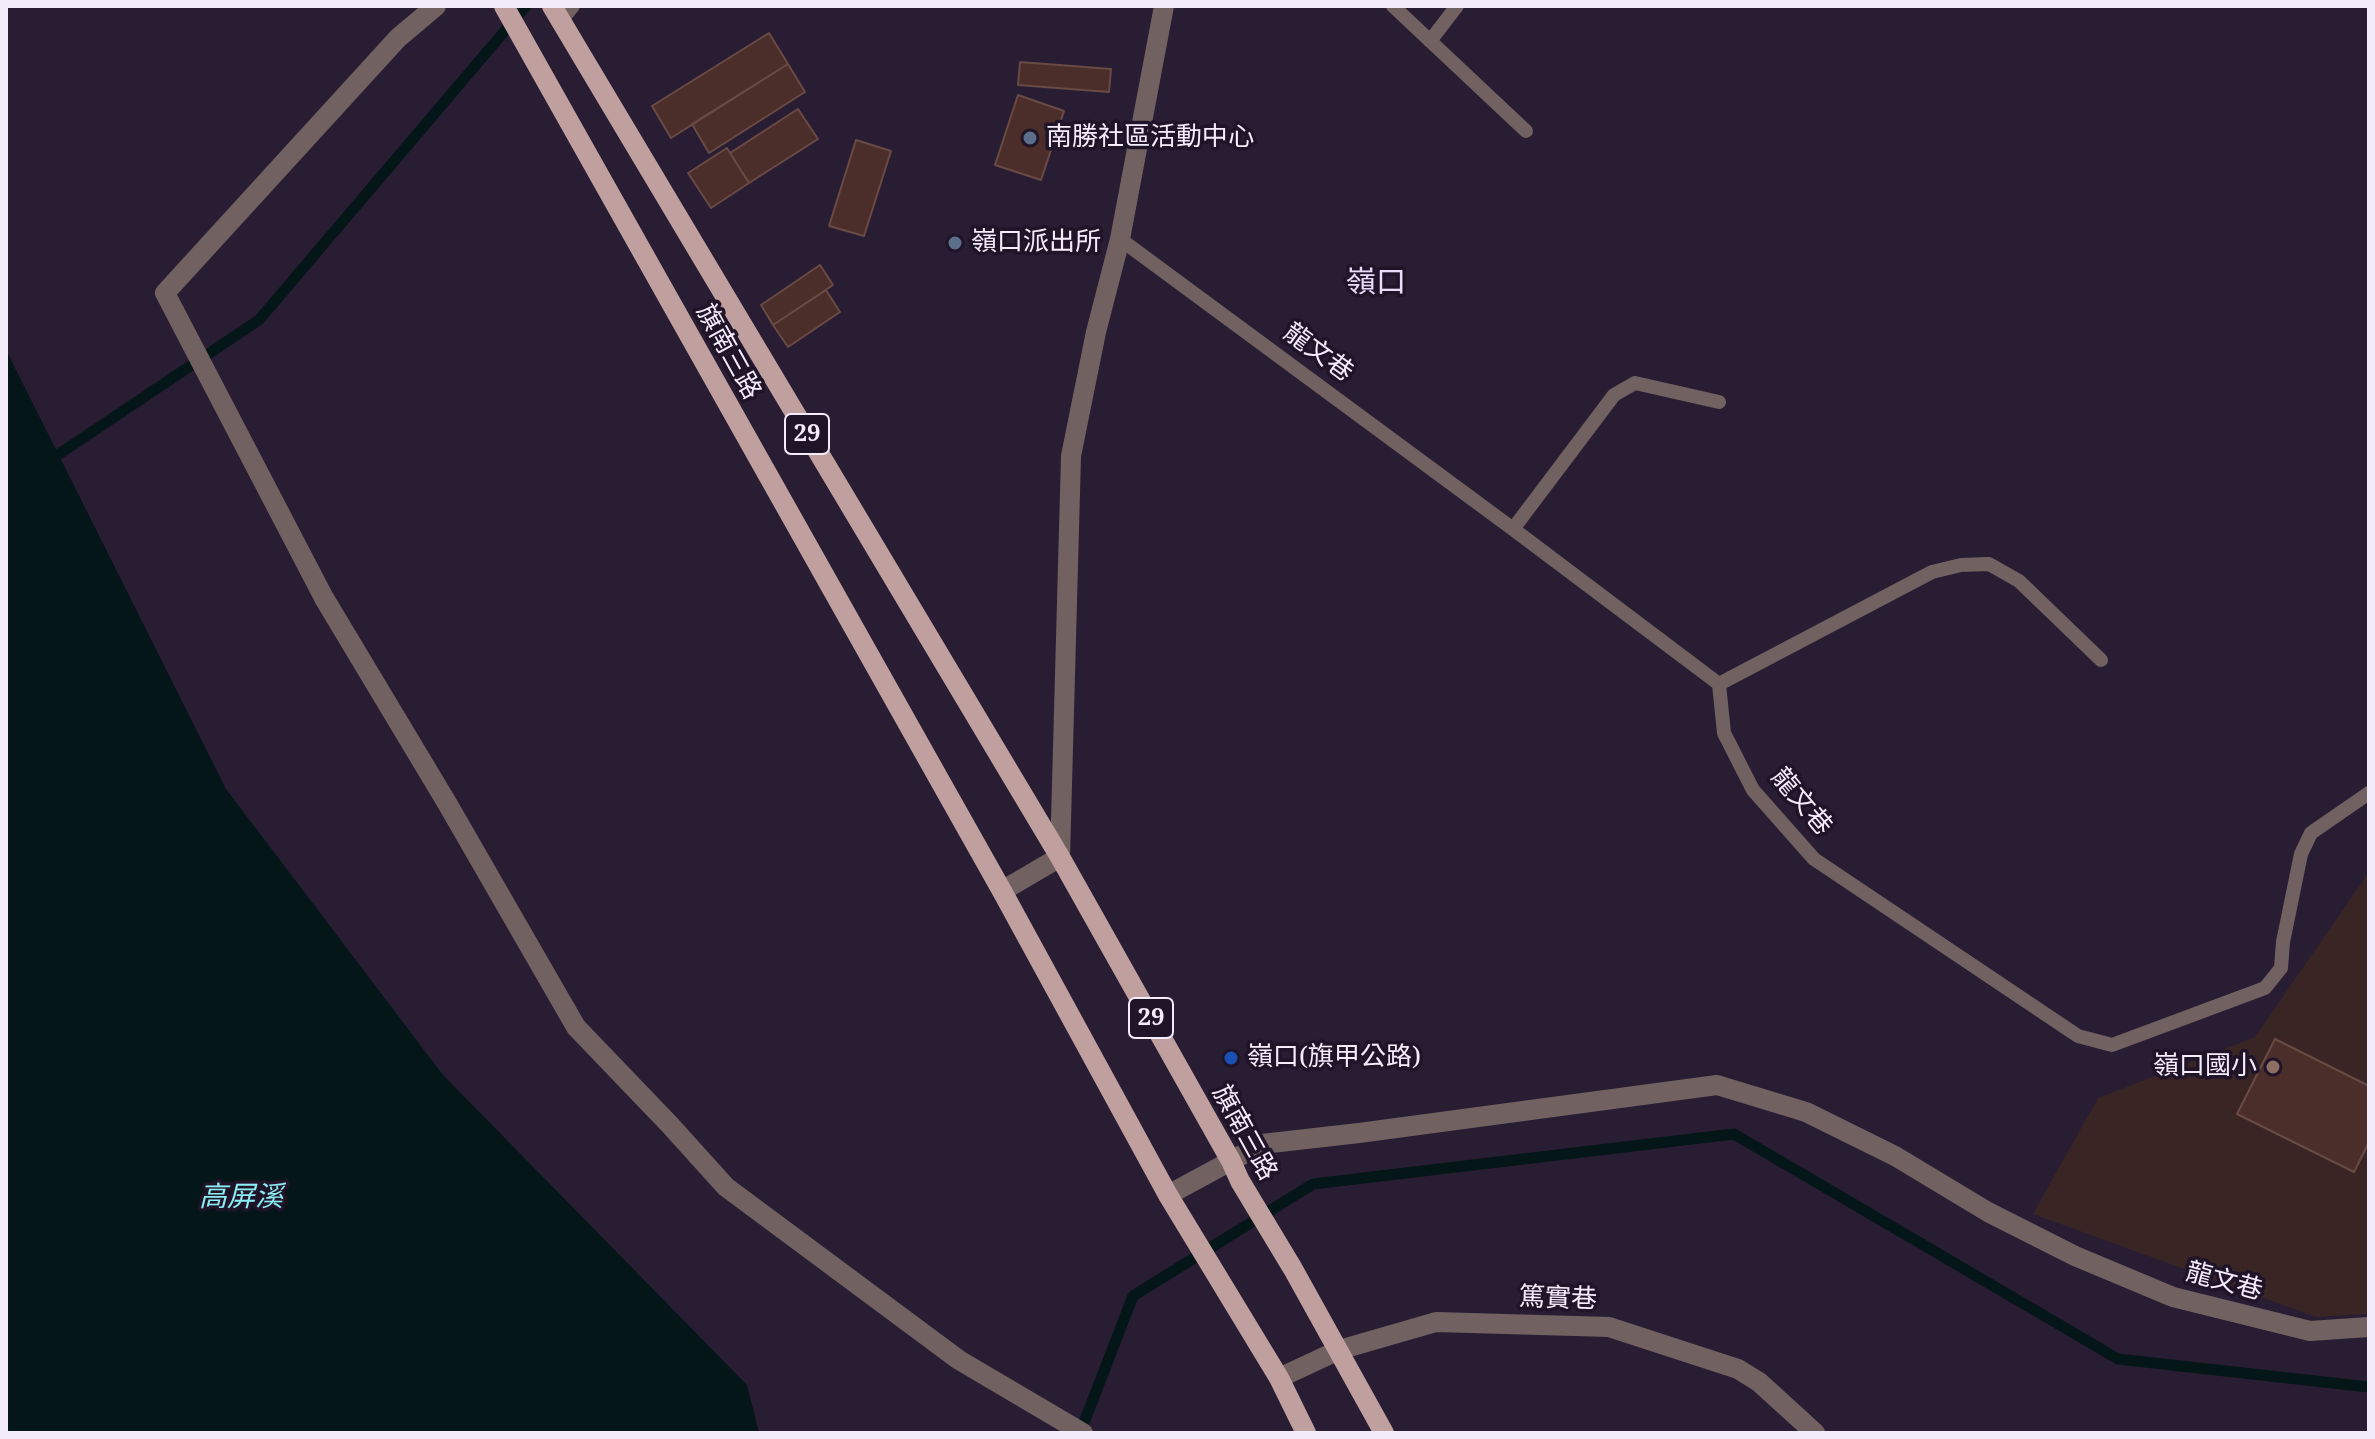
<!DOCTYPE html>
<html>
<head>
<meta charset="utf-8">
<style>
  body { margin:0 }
  #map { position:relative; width:2375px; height:1439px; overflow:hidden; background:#291d33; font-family:"Noto Serif",serif }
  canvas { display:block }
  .frame { position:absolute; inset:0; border:8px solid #f4ecfb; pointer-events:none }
</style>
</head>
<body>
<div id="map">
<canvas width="2375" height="1439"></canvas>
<div class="frame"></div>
</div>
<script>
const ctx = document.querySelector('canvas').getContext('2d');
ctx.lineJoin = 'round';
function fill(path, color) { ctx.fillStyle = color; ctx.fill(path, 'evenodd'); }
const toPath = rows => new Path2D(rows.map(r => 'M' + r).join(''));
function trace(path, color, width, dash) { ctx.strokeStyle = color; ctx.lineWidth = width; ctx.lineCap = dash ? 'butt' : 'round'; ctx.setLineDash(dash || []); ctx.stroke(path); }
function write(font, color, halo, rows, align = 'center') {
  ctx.font = font + ' "Noto Serif","Noto Sans TC",serif'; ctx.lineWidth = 7; ctx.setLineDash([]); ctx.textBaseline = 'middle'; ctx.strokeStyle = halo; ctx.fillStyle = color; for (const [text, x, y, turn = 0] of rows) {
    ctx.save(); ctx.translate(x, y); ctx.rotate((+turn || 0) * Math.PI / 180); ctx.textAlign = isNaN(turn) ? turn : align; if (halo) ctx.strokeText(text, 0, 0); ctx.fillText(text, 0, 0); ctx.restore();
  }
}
const education = toPath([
  [2369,872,2369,1314,2316,1317,2033,1214,2098,1098,2255,1037]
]);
const water = toPath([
  [6,350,226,789,443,1075,747,1385,759,1433,6,1433]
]);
const stream = toPath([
  [47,462,259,320,526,6],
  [1080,1433,1133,1296,1313,1184,1734,1134,2118,1359,2369,1387]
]);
const building = toPath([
  [769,33,788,64,671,138,652,106,769,33],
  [1020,62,1111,69,1109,92,1018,85,1020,62],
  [788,64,805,92,709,153,692,124,788,64],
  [1018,95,1064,111,1041,180,995,165,1018,95],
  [798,109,818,139,749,183,730,153,798,109],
  [856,140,891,151,864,236,829,226,856,140],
  [727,148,749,183,711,208,688,173,727,148],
  [820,265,833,285,773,325,761,305,820,265],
  [826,290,840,312,788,347,773,325,826,290],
  [2275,1039,2369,1086,2369,1142,2354,1172,2237,1114,2275,1039]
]);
const lane = toPath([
  [1393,6,1526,131],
  [560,22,573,6],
  [1430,41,1457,6],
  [1120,239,1513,529,1719,684,1724,733,1753,790,1814,859,2078,1036,2112,1045,2265,988,2281,968,2283,942,2301,854,2311,833,2369,793],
  [1513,529,1614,395,1635,383,1719,402],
  [1719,684,1932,572,1961,565,1989,564,2019,581,2101,660]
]);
const street = toPath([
  [436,6,398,38,165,293,324,598,447,803,576,1027,670,1125,726,1187,959,1360,1083,1433],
  [1002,891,1060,857,1071,456,1096,332,1120,239,1164,6],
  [1168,1195,1262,1144,1359,1133,1717,1085,1806,1112,1895,1156,1988,1212,2075,1256,2173,1297,2310,1331,2369,1327],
  [1279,1378,1339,1350,1436,1322,1609,1327,1738,1369,1759,1382,1815,1433]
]);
const primary = toPath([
  [504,6,1002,891,1168,1195,1279,1378,1306,1433],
  [552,6,1060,857,1231,1161,1240,1181,1293,1269,1384,1433]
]);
const markers = [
  [1030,138,8,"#5c6f8a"],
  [955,243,8,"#5c6f8a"],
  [1231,1058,8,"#1a4fb4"],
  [2273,1067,8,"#8d6e63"]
];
const shields = [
  [807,434,44],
  [1151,1018,44]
];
const shieldNames = [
  ["29",807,434],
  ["29",1151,1018]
];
const poiNames = [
  ["南勝社區活動中心",1046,138],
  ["嶺口派出所",971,243],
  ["嶺口(旗甲公路)",1247,1058],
  ["嶺口國小",2257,1067,"right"]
];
const streetNames = [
  ["旗南三路",728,352,61],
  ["龍文巷",1318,353,36],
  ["龍文巷",1801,802,50],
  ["旗南三路",1244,1133,61],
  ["龍文巷",2224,1282,15],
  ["篤實巷",1558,1299,2]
];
const waterNames = [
  ["高屏溪",241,1198]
];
const quarterNames = [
  ["嶺口",1376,283]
];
fill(education, '#382524');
fill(water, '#041617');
trace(stream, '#041617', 11);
fill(building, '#4b2e29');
trace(building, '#694a44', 2);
trace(lane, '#716261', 14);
trace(street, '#716261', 20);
trace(primary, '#c0a09f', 20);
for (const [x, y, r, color] of markers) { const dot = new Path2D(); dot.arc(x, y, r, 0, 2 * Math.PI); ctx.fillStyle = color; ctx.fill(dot); trace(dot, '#201429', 3); }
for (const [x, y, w] of shields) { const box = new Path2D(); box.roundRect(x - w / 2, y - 20, w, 40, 6); ctx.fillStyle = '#201429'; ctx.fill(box); trace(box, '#f4ecfb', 2); }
write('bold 24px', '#f4ecfb', null, shieldNames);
write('26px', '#f4ecfb', '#201429', poiNames, 'left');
write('26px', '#f4ecfb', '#201429', streetNames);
write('italic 28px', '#8beef3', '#201429', waterNames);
write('30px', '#ebdbfa', '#201429', quarterNames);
</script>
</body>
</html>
